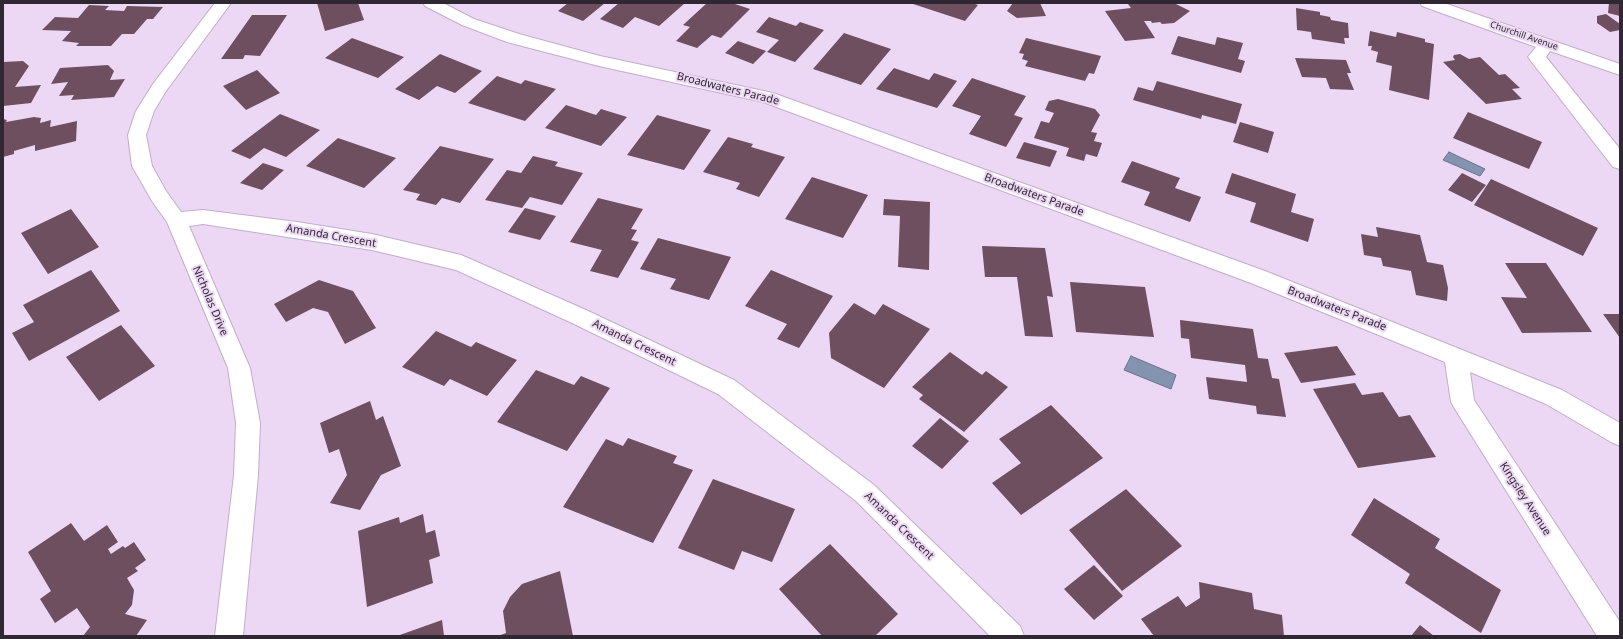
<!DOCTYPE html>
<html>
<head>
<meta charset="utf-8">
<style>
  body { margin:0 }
  #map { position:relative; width:1623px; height:639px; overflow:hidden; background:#ecd7f4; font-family:"Noto Sans",sans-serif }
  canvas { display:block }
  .frame { position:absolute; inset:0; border:4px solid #2f2732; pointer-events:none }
</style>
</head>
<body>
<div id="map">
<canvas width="1623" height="639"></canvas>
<div class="frame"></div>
</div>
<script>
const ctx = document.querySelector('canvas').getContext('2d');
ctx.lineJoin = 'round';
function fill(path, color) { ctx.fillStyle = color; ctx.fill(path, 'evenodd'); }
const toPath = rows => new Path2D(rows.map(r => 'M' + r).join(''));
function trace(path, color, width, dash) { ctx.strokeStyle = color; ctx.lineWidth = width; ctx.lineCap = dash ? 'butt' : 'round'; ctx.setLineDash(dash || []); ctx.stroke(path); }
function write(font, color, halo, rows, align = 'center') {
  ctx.font = font + ' "Noto Sans",sans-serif'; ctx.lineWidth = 4; ctx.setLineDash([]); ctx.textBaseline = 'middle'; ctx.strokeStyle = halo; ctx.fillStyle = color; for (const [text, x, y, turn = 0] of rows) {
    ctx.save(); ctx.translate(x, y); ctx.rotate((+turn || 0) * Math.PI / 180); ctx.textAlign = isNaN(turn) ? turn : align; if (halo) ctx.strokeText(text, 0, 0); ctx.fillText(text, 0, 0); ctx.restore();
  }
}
const water = toPath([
  [1449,152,1485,169,1480,176,1443,160,1449,152],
  [1131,356,1176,375,1171,389,1124,370,1131,356]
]);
const building = toPath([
  [317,3,358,3,364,20,325,31],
  [568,3,605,3,583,21,558,11],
  [619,3,685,3,659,26,635,17,623,28,600,19],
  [707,3,732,3,750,9,721,38,712,35,697,48,676,41,690,27,683,25],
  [910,3,972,3,978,5,965,21],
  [1013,3,1040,3,1046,16,1017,18,1007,11],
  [1141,3,1174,3,1190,11,1174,23,1162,24,1160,22,1152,23,1151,21,1144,21,1155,38,1125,41,1105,11,1131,8,1128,4],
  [1609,3,1620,3,1620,16,1608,13],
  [89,5,109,6,105,10,124,11,127,6,163,7,153,19,147,19,134,34,122,34,111,46,76,46,79,43,62,41,71,31,42,30,55,17,78,18],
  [1296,8,1320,12,1320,15,1330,17,1331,20,1348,23,1349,38,1344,38,1345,44,1312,39,1311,32,1297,30],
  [1606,14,1620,24,1620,30,1610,32,1597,23,1597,16],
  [252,15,287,15,260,56,245,55,243,59,221,59],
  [769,17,796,26,800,22,824,30,795,62,767,52,779,40,756,32],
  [1370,31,1396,37,1397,32,1425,39,1425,42,1434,44,1429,100,1389,90,1392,66,1376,62,1378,52,1371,50,1372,46,1368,46],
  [844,33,891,49,861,85,813,69],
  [1178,36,1215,45,1217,37,1243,43,1238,59,1245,61,1241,73,1171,54],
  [352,38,404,57,378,78,325,58],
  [1026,38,1101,56,1094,74,1089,73,1085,81,1025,66,1028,61,1022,59,1024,54,1019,53],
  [738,41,766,51,753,64,725,53],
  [440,54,482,71,455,93,437,86,419,100,395,89],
  [1460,54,1469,59,1480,57,1499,75,1505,74,1520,88,1512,89,1522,99,1486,104,1443,62,1455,60,1453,57,1454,55],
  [1295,58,1346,60,1351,73,1347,73,1354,90,1330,89,1326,78,1302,77],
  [23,61,29,66,15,87,41,85,31,103,3,106,3,62],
  [108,65,114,71,110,80,125,79,114,97,71,100,74,95,59,96,68,82,51,84,60,68],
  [894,68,929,80,934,73,957,81,937,108,876,89],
  [257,70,280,93,246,110,223,86],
  [497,76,521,84,525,80,556,89,525,121,468,103],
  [972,78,1026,96,1014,115,1023,118,1006,147,969,134,981,116,952,106],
  [1157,81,1242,104,1236,124,1202,115,1201,119,1133,100,1138,87,1153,91],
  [1058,99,1095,109,1100,115,1091,132,1097,133,1094,141,1102,143,1097,157,1086,154,1084,161,1066,156,1069,148,1034,138,1041,121,1049,123,1054,113,1045,110,1049,101],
  [566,105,596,115,601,109,627,117,601,146,545,128],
  [1468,112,1542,142,1529,169,1453,138],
  [280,114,320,130,286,157,264,148,250,159,231,151],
  [657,115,711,130,684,170,627,155],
  [34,117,41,118,40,123,51,120,50,127,77,121,76,141,35,151,35,145,14,151,14,154,3,157,3,119,7,120,6,122],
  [1240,122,1274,132,1268,153,1233,142],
  [728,137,753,144,751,147,785,157,759,197,736,189,740,183,703,172],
  [338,138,396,158,364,188,306,166],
  [1024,142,1057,151,1050,167,1016,158],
  [440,146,494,159,460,203,442,198,436,205,416,200,420,194,403,190],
  [533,156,558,162,555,166,583,173,562,205,530,197,522,208,485,200,507,170,521,173],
  [1132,161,1180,178,1175,188,1201,197,1190,222,1144,205,1150,192,1121,182],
  [263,163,284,170,262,190,240,183],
  [1232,173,1296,194,1291,212,1314,219,1308,242,1250,222,1256,203,1225,193],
  [1462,173,1486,185,1472,202,1448,190],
  [812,177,868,195,843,238,785,219],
  [1491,179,1598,228,1583,256,1474,205],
  [598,198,643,209,631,229,637,230,631,240,639,242,618,278,590,271,602,250,570,242],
  [884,199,930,202,929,270,898,267,900,216,883,215],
  [525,208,556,216,540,240,508,232],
  [71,209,99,247,48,274,21,233],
  [1376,227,1420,235,1427,262,1443,265,1448,288,1447,301,1416,295,1411,271,1383,266,1381,258,1364,255,1361,234,1378,237],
  [658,238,731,257,709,300,670,289,676,279,640,269],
  [982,246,1045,248,1053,297,1047,296,1053,337,1025,336,1017,277,985,277],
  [1505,263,1546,263,1592,332,1522,333,1501,297,1527,298],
  [91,270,120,311,29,361,12,333,34,322,23,305],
  [771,270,833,296,799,348,777,339,787,324,745,306],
  [319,280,353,291,376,328,345,344,328,312,313,308,286,322,274,304],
  [1070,282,1145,287,1154,337,1076,332],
  [854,303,875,315,883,304,930,329,884,388,831,358,829,333],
  [1603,314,1620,314,1620,338],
  [1180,320,1253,329,1258,358,1268,359,1272,378,1279,379,1286,417,1257,414,1256,406,1209,399,1206,377,1247,382,1245,365,1191,358,1189,339,1181,338],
  [121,325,155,366,99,401,66,357],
  [436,331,471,347,476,342,517,360,487,396,450,379,444,386,402,367],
  [1337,346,1356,375,1301,383,1284,353],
  [950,352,982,375,986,371,1008,387,964,432,919,399,923,395,912,387],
  [536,370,574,385,581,376,610,388,567,451,497,422],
  [1355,383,1362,395,1383,392,1399,417,1410,415,1436,457,1358,468,1313,389],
  [370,401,376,420,383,416,401,466,381,475,360,510,330,503,347,475,339,449,329,453,320,423],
  [1051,405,1103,458,1021,515,992,483,1021,463,999,439],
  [940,418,969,441,942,469,912,446],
  [628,438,677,456,673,463,693,470,653,543,563,507,606,439,623,446],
  [713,479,795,509,772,562,742,551,734,570,678,548],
  [1126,489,1182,546,1122,591,1069,530],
  [1374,498,1440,539,1435,548,1501,590,1481,633,1405,583,1410,574,1351,535],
  [423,514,426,533,435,530,440,556,429,560,433,583,367,607,358,531,399,517,400,523],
  [71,523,84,541,107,525,118,542,108,549,111,554,123,546,125,548,134,542,146,560,135,568,138,571,127,578,134,590,132,605,125,614,147,620,136,636,83,636,90,627,77,608,55,623,40,599,51,591,28,552],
  [830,544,898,614,875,636,822,636,779,589],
  [1094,565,1123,596,1094,620,1064,589],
  [560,571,573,636,498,636,506,633,503,611,510,597,522,584],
  [1199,582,1252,593,1254,609,1282,615,1284,636,1154,636,1141,619,1178,596,1186,607,1200,598],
  [442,620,444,636,397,636],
  [1420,625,1434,636,1411,636]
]);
const minor = toPath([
  [215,3,231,3,166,91,154,111,146,135,152,166,166,191,181,212,203,210,297,222,372,234,461,255,586,310,734,380,874,485,1020,626,1024,636,990,636,856,501,718,394,570,322,456,270,372,250,203,224,189,226,250,368,260,423,258,475,243,636,215,636,234,475,236,423,228,368,167,222,152,201,132,166,128,135,136,111,153,84,215,3],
  [423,3,443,3,474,19,519,34,600,56,773,93,1265,271,1562,390,1620,423,1620,446,1611,442,1546,404,1470,372,1474,400,1620,622,1620,636,1597,636,1455,409,1451,402,1445,362,1251,283,763,102,599,66,507,42,462,25,425,6,423,3],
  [1420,3,1444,3,1620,64,1620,75,1550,51,1546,57,1620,149,1620,169,1613,167,1531,61,1528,57,1536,47,1422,6,1420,3]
]);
const farStreetnames = [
  ["Churchill Avenue",1524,36,19]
];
const streetNames = [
  ["Broadwaters Parade",728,89,14],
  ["Broadwaters Parade",1034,195,20],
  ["Amanda Crescent",331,236,10],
  ["Nicholas Drive",210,301,67],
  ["Broadwaters Parade",1337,309,21],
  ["Amanda Crescent",634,343,26],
  ["Kingsley Avenue",1525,499,57],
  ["Amanda Crescent",899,526,44]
];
fill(water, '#8393b0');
trace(water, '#6a738a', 1);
fill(building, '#6d4f60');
trace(minor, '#c2aeca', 2);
fill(minor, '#fff');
write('9px', '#2f2732', '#ecd7f4', farStreetnames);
write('11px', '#2f2732', '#ecd7f4', streetNames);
</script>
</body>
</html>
